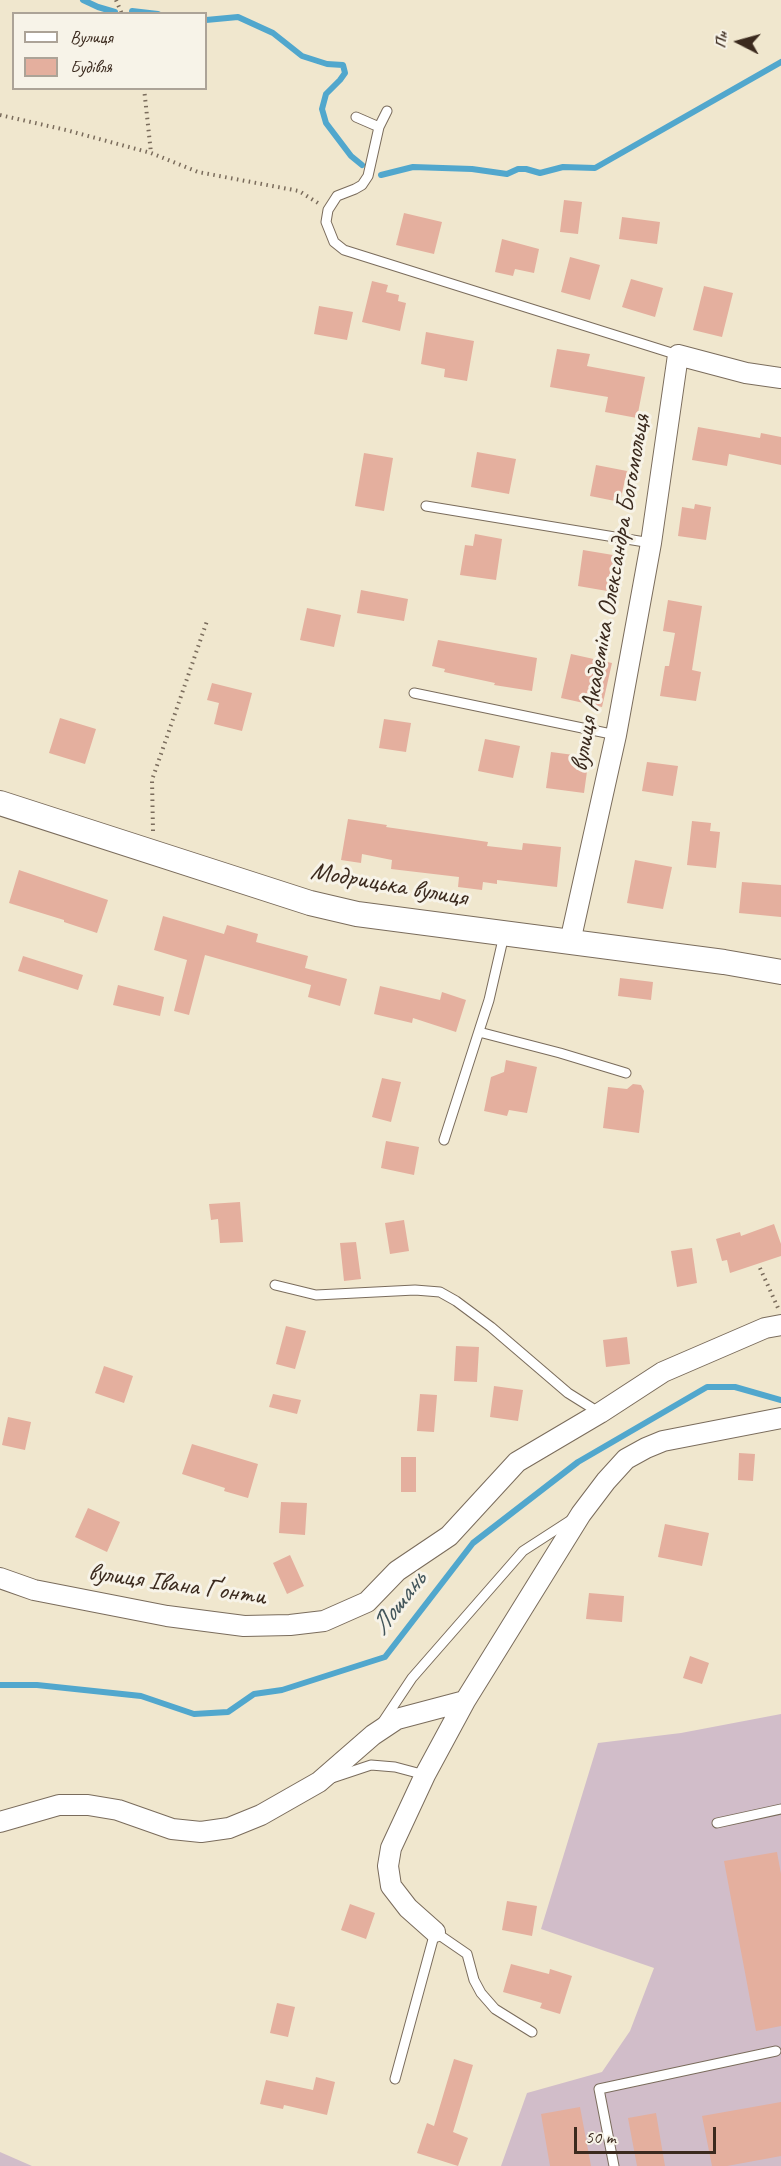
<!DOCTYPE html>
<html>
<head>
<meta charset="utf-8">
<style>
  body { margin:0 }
  #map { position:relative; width:781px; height:2166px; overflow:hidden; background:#f0e7ce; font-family:Caveat,sans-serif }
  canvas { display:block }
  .legend { position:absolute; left:12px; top:12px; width:195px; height:78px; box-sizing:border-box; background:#f7f3e8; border:2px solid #aca397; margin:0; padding:8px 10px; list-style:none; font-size:18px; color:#3b2a1e }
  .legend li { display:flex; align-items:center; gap:12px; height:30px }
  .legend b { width:30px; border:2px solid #aca397 }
  .north { position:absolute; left:709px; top:12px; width:60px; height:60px; -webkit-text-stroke:4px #f7f3e8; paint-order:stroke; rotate:276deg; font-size:16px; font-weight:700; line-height:24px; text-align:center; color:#3b2a1e }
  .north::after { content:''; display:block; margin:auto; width:21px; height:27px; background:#3b2a1e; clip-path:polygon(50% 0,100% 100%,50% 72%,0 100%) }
  .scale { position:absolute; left:574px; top:2127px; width:142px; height:27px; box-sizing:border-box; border:3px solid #3b2a1e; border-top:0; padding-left:8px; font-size:18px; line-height:21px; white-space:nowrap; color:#3b2a1e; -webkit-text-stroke:4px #f7f3e8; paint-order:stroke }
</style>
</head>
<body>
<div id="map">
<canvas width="781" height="2166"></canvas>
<ul class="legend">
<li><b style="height:8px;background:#fff"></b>Вулиця</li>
<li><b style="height:16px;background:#e4af9e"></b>Будівля</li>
</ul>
<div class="north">Пн</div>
<div class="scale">50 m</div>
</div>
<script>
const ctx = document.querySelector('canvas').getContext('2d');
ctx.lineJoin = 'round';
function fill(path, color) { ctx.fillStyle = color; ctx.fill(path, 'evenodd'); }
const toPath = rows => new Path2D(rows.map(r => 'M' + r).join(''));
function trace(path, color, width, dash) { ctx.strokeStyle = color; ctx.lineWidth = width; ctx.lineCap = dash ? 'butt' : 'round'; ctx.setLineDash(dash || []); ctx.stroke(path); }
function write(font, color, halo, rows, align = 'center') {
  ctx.font = font + ' Caveat,sans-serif'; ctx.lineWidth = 6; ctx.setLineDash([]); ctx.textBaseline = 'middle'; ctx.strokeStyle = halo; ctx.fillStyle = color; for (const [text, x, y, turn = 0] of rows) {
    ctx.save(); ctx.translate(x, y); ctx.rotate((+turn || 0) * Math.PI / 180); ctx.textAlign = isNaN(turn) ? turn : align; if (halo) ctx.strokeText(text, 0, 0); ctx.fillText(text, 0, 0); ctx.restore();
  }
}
const industrial = toPath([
  [781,1714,781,2166,501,2166,527,2093,602,2072,630,2031,654,1968,541,1929,598,1743,681,1733],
  [0,2152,32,2166,0,2166]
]);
const stream = toPath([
  [83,0,98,7,115,12],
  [132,11,158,14],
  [206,20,238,17,273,33,302,56,327,64,343,65,345,73,340,80,326,94,322,109,326,123,351,156,362,165],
  [381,175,413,167,472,169,507,174,518,169,526,169,540,173,563,167,595,168,781,62],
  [0,1685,37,1685,141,1696,194,1714,228,1712,254,1694,282,1690,385,1657,473,1543,578,1462,707,1387,735,1387,781,1400]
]);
const building = toPath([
  [564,200,582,202,578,234,560,232],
  [404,213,442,222,434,254,396,245],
  [622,217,660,222,657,244,619,239],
  [502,239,539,249,534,273,515,269,513,276,495,272],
  [570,257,600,265,590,300,561,292],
  [631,279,663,288,655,317,622,307],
  [372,281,388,285,386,292,399,295,398,301,406,303,400,331,362,322],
  [704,286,733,293,722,337,693,330],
  [319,306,353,312,347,340,314,334],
  [426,332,474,341,467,381,444,377,445,369,421,364],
  [557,349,590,354,587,366,645,377,637,418,605,412,608,397,550,387],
  [698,427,760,438,761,433,781,437,781,465,729,454,727,466,692,460],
  [477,452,516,459,509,494,471,487],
  [364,453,393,458,384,511,355,506],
  [596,465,627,471,620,502,590,496],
  [695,504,711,507,706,540,678,536,682,507,694,509],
  [475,534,502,539,496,580,460,575,465,545,473,546],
  [583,550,619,556,613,592,578,586],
  [361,590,408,599,404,621,357,613],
  [668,600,702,606,692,670,701,672,696,701,660,696,665,666,669,666,675,633,663,631],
  [307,608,341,615,334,647,300,640],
  [438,640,537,658,532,691,494,685,495,683,444,672,445,669,432,666],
  [571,654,612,663,602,707,561,698],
  [212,683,252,693,242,731,214,724,219,703,207,700],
  [60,718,96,729,85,764,49,753],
  [384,719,411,723,406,752,379,748],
  [485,739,520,746,513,778,478,771],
  [551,752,589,757,584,793,546,788],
  [647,762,678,766,673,796,642,791],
  [348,819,387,825,386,827,488,842,487,846,522,850,523,843,561,847,557,887,497,880,497,884,483,882,482,890,458,887,459,877,391,869,392,860,362,854,361,863,341,860],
  [692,821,711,823,710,831,720,832,716,868,687,865],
  [635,860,672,867,663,909,627,903],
  [19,870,108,900,97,933,64,922,64,920,9,903],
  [742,882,781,885,781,917,739,913],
  [163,916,224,934,227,925,258,934,256,942,308,956,305,968,347,979,340,1006,308,997,311,985,205,955,189,1015,174,1011,187,960,154,950],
  [23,956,83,975,78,990,18,971],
  [620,978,653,982,651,1000,618,996],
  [118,985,164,997,160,1016,113,1005],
  [380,986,440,1000,442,992,466,1000,456,1032,413,1018,412,1023,374,1014],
  [506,1060,537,1067,527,1113,509,1110,507,1116,484,1111,491,1077,504,1072],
  [382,1078,401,1082,391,1122,372,1117],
  [633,1084,641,1085,644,1091,639,1133,603,1128,608,1087,627,1089],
  [386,1141,419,1147,414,1175,381,1168],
  [240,1202,243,1242,220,1243,218,1219,211,1220,209,1204],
  [404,1220,409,1251,390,1254,385,1223],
  [774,1224,781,1244,781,1256,730,1273,727,1260,722,1261,716,1239,740,1232,741,1236],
  [356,1242,361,1279,344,1281,340,1243],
  [692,1248,697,1283,677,1287,671,1251],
  [286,1326,306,1331,295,1369,276,1364],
  [627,1337,630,1364,606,1367,603,1340],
  [456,1346,479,1347,477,1382,454,1381],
  [104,1366,133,1376,124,1403,95,1393],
  [494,1386,523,1390,518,1421,490,1417],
  [273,1394,301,1400,297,1414,269,1407],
  [420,1394,437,1395,434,1432,417,1431],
  [8,1417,31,1422,25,1450,2,1445],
  [192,1444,258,1464,248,1498,224,1491,225,1488,182,1474],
  [739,1453,755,1454,753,1481,738,1480],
  [401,1457,416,1457,416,1492,401,1492],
  [281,1502,307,1503,305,1535,279,1533],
  [88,1508,120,1522,107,1552,75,1537],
  [665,1524,709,1533,702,1566,658,1557],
  [290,1555,304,1586,287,1594,273,1563],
  [589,1593,624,1596,622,1622,586,1619],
  [690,1656,709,1663,702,1684,683,1678],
  [777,1852,781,1874,781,2026,756,2031,724,1861],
  [507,1901,537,1906,532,1936,502,1930],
  [350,1904,375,1913,366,1939,341,1930],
  [511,1964,549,1974,550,1969,572,1976,560,2014,540,2008,542,2003,503,1992],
  [277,2003,295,2007,288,2037,270,2033],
  [454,2059,473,2065,453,2132,468,2138,458,2166,417,2153,427,2123,434,2126],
  [316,2077,335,2082,327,2115,284,2105,283,2109,260,2104,266,2080,313,2090],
  [781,2102,781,2156,727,2166,712,2166,702,2116],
  [580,2107,591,2166,550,2166,541,2114],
  [656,2113,665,2166,637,2166,628,2118]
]);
const path = toPath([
  [116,0,122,14],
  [144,88,151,153],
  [0,115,66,130,151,153,198,172,299,191,318,203],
  [153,831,152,780,207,621],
  [760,1268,778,1308]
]);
const service = toPath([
  [387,111,379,127,368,176,362,185,355,189,337,196,328,210,326,222,334,242,344,250,678,355],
  [356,117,379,127],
  [426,506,651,543],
  [414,693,616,735],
  [479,1032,560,1053,626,1073],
  [444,1140,489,1000,504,935],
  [275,1285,316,1295,415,1290,440,1292,456,1301,491,1327,568,1393,600,1413],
  [382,1723,412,1678,523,1551,574,1518],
  [332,1778,371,1765,395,1767,425,1775],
  [717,1823,781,1809],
  [395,2079,435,1932,467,1954,474,1980,481,1993,495,2009,532,2032],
  [614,2166,599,2089,776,2051]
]);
const minor = toPath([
  [570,942,616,735,651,543,678,355,746,373,781,378],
  [0,1578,34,1590,167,1616,244,1626,290,1625,324,1621,367,1602,397,1571,449,1536,517,1462,600,1413,663,1372,765,1328,781,1325],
  [0,1822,59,1805,88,1805,118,1810,172,1829,201,1832,229,1828,261,1815,319,1782,373,1735,397,1719,465,1701],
  [435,1932,408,1908,391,1886,388,1866,391,1848,425,1775,465,1701,581,1514,606,1481,626,1459,646,1448,663,1441,781,1418]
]);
const tertiary = toPath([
  [0,803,310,903,357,914,724,962,781,972]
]);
const streetNames = [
  ["вулиця Академіка Олександра Богомольця",611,593,-80],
  ["Модрицька вулиця",389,885,10],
  ["вулиця Івана Ґонти",177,1585,8]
];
const waterNames = [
  ["Лошань",399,1604,-52]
];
fill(industrial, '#d1bdc9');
trace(stream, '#51a7cd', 6);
fill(building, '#e4af9e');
trace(service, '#7a6c5c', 11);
trace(minor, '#7a6c5c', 22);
trace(tertiary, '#7a6c5c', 26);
trace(path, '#7a6c5c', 4, [1.5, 4.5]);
trace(service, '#fff', 9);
trace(minor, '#fff', 20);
trace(tertiary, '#fff', 24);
write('26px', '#3b2a1e', '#f7f3e8', streetNames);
write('italic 27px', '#43565b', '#f7f3e8', waterNames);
</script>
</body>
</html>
